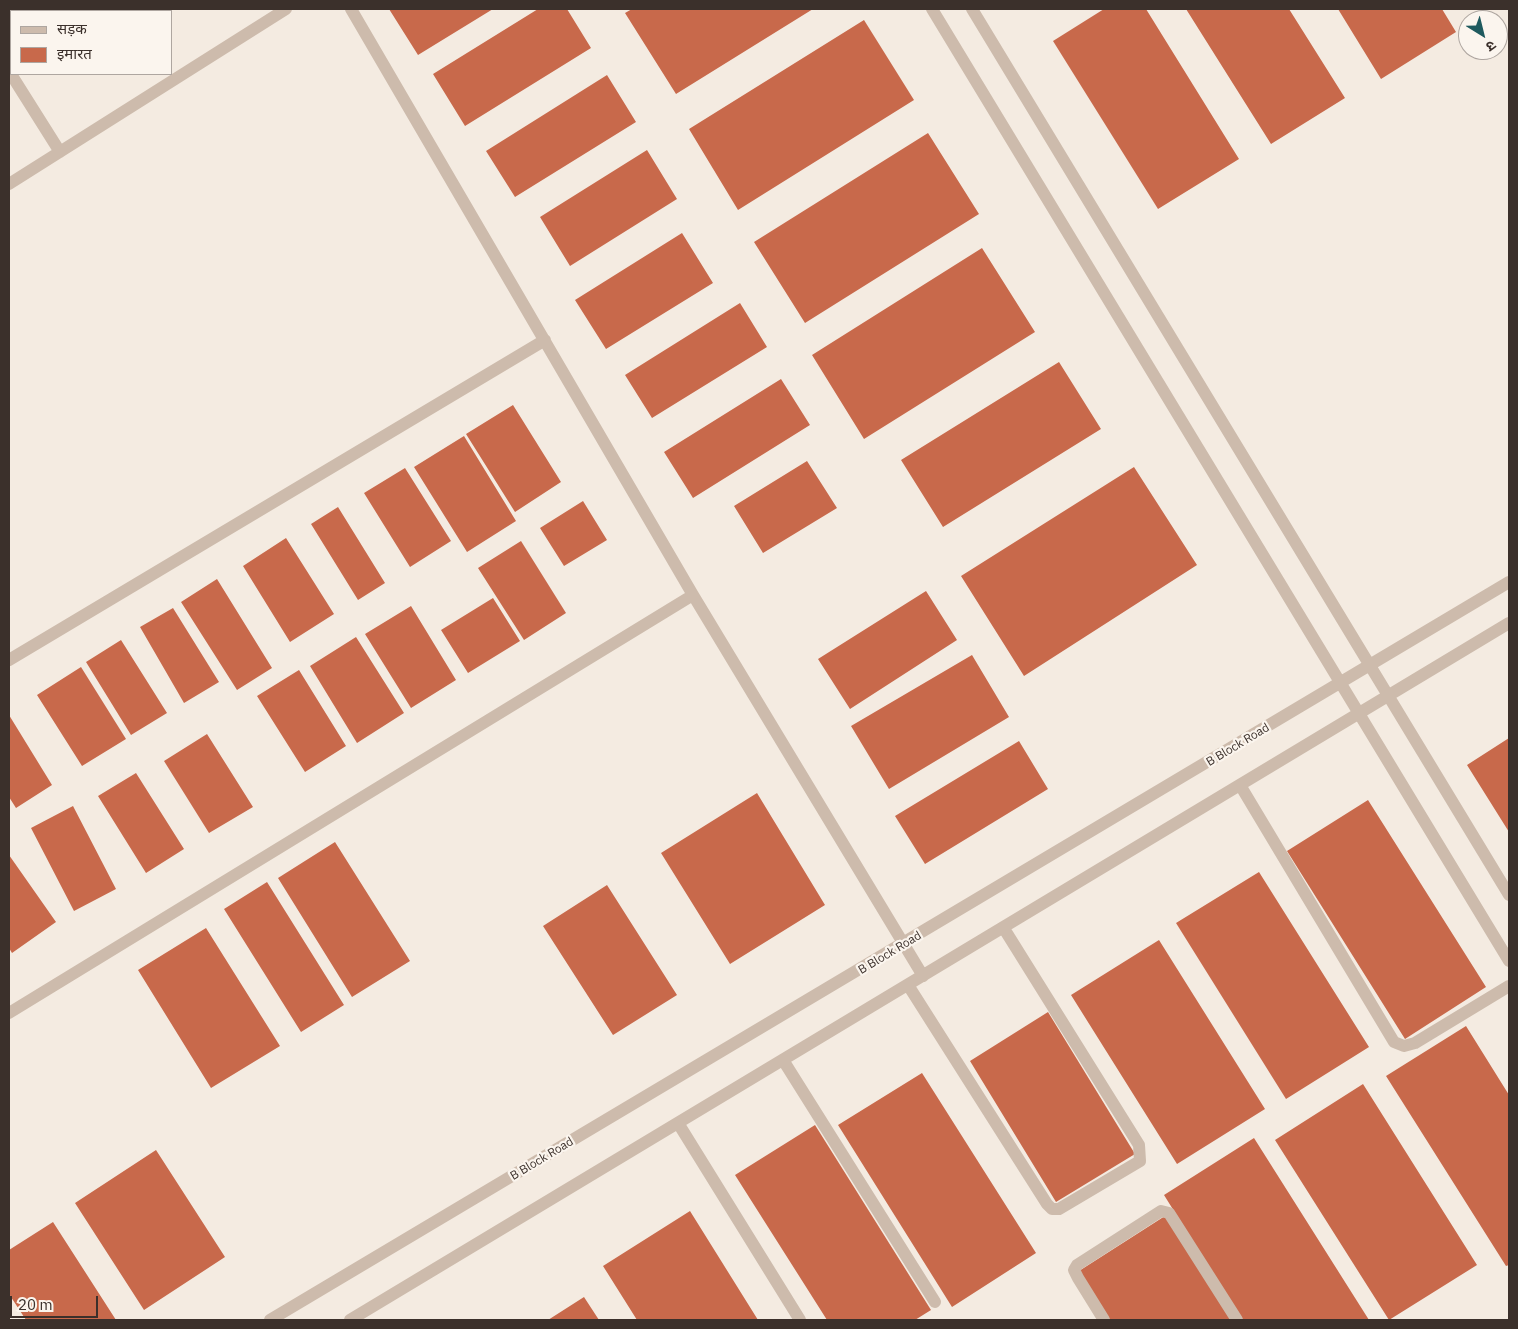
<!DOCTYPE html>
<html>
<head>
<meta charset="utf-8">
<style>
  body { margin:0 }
  #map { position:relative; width:1518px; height:1329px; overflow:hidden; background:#f4ebe1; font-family:"IBM Plex Sans","Noto Sans Devanagari",sans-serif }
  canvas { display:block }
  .frame { position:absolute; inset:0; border:10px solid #3b302b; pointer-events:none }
  .legend { position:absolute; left:10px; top:10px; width:162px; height:65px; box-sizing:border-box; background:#fbf5ee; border:1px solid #aea6a0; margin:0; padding:6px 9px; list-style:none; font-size:15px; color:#3b302b }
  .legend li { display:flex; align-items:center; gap:10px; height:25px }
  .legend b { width:25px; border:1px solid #aea6a0 }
  .north { position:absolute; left:1458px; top:10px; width:50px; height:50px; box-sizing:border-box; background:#fbf5ee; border:1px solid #aea6a0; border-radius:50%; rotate:144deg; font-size:14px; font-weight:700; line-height:20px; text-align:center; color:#3b302b }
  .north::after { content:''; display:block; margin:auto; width:18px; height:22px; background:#1f5a5e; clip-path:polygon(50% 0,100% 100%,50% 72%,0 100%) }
  .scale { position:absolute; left:10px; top:1296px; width:88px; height:22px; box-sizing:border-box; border:2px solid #3b302b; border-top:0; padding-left:6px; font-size:15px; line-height:18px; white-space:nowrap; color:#3b302b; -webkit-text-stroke:4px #fbf5ee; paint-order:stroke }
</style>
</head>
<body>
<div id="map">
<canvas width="1518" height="1329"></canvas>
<div class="frame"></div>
<ul class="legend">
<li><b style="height:6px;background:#cdbbac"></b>सड़क</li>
<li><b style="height:14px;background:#c8694b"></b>इमारत</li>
</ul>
<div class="north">उ</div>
<div class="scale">20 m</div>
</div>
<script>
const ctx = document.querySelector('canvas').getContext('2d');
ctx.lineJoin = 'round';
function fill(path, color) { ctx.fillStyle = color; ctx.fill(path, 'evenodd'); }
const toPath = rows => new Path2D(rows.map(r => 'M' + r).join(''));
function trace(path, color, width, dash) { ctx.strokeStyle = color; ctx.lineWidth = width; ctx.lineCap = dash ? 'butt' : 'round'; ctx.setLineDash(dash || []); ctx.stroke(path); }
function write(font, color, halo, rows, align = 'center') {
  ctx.font = font + ' "IBM Plex Sans",sans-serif'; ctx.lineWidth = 4.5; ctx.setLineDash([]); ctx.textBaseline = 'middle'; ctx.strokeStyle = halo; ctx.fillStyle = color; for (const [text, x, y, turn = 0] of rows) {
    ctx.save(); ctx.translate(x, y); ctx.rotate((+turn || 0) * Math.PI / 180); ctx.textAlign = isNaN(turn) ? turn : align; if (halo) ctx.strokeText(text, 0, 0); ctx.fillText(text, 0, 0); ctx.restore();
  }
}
const building = toPath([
  [389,9,493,9,418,55],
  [538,9,567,9,591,48,465,126,433,74],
  [632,9,813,9,676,94,625,13],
  [1104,9,1146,9,1239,159,1158,209,1053,41],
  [1186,9,1289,9,1345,98,1271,144],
  [1338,9,1442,9,1456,32,1381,79],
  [864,20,914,100,738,210,689,129],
  [607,75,636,122,515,197,486,151],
  [928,133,979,214,805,323,754,242],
  [647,150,677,199,570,266,540,217],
  [682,233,713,283,606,349,575,300],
  [982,248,1035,332,864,439,812,355],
  [740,303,767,347,652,418,625,375],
  [1059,362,1101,429,943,527,901,460],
  [781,379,810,425,693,498,664,452],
  [513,405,561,482,515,512,466,434],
  [464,436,516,521,467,552,414,467],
  [807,461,837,508,763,553,734,506],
  [1134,467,1197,565,1024,676,961,576],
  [405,468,451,541,410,567,364,493],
  [583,501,607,540,564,566,540,528],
  [338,507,385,583,358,600,311,524],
  [286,538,334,614,290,642,243,566],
  [521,541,566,613,524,640,478,568],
  [217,579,272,668,237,690,181,602],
  [926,591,957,640,850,709,818,659],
  [493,598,520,641,468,673,441,630],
  [411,606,456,680,411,708,365,634],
  [173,608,219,682,184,703,140,627],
  [356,637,404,713,357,743,310,666],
  [121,640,167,713,131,735,86,662],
  [972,655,1009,717,889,789,851,726],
  [81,667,126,739,82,766,37,695],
  [299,670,346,746,305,772,257,696],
  [9,715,52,785,16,808,9,797],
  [207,734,253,807,209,833,164,761],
  [1509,738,1509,832,1467,765],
  [1019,741,1048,789,925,864,895,816],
  [136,773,184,849,146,873,98,796],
  [757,793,825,905,730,964,661,853],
  [1368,800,1486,987,1405,1039,1287,851],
  [73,806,116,889,74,911,31,828],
  [335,842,410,961,352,997,278,878],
  [9,855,56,922,12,953,9,948],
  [1259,872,1369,1047,1286,1099,1176,923],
  [267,882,344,1005,301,1032,224,909],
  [607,885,677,995,613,1035,543,926],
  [206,928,280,1046,211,1088,138,970],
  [1159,940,1265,1109,1177,1164,1071,995],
  [1048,1012,1135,1154,1056,1202,970,1061],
  [1466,1026,1509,1095,1509,1265,1506,1266,1386,1076],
  [922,1073,1036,1253,952,1307,838,1125],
  [1363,1084,1477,1265,1389,1320,1275,1140],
  [815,1125,931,1310,915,1320,827,1320,735,1175],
  [1254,1138,1369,1320,1242,1320,1164,1195],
  [156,1150,225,1257,144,1310,75,1203],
  [690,1211,758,1320,637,1320,603,1266],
  [1165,1216,1231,1320,1110,1320,1079,1271],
  [53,1222,116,1320,26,1320,9,1294,9,1250],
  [584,1297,599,1320,548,1320]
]);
const minor = toPath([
  [351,9,693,595,923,976],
  [932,9,1509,961],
  [972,9,1509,895],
  [9,71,60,152],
  [9,184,286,9],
  [9,660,545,340],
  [1240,785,1394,1042,1404,1046,1415,1043,1509,986],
  [908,985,1047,1204,1052,1209,1059,1209,1140,1161,1139,1145,1003,927],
  [9,1013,693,595],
  [783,1060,935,1302],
  [678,1123,800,1320],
  [270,1320,1509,582],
  [350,1320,1509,623],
  [1104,1320,1078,1278,1074,1270,1077,1265,1161,1211,1169,1213,1237,1320]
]);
const streetNames = [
  ["B Block Road",1238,745,-31],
  ["B Block Road",890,953,-31],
  ["B Block Road",542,1159,-31]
];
fill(building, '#c8694b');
trace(minor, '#cdbbac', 12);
write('12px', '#3b302b', '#fbf5ee', streetNames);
</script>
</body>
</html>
